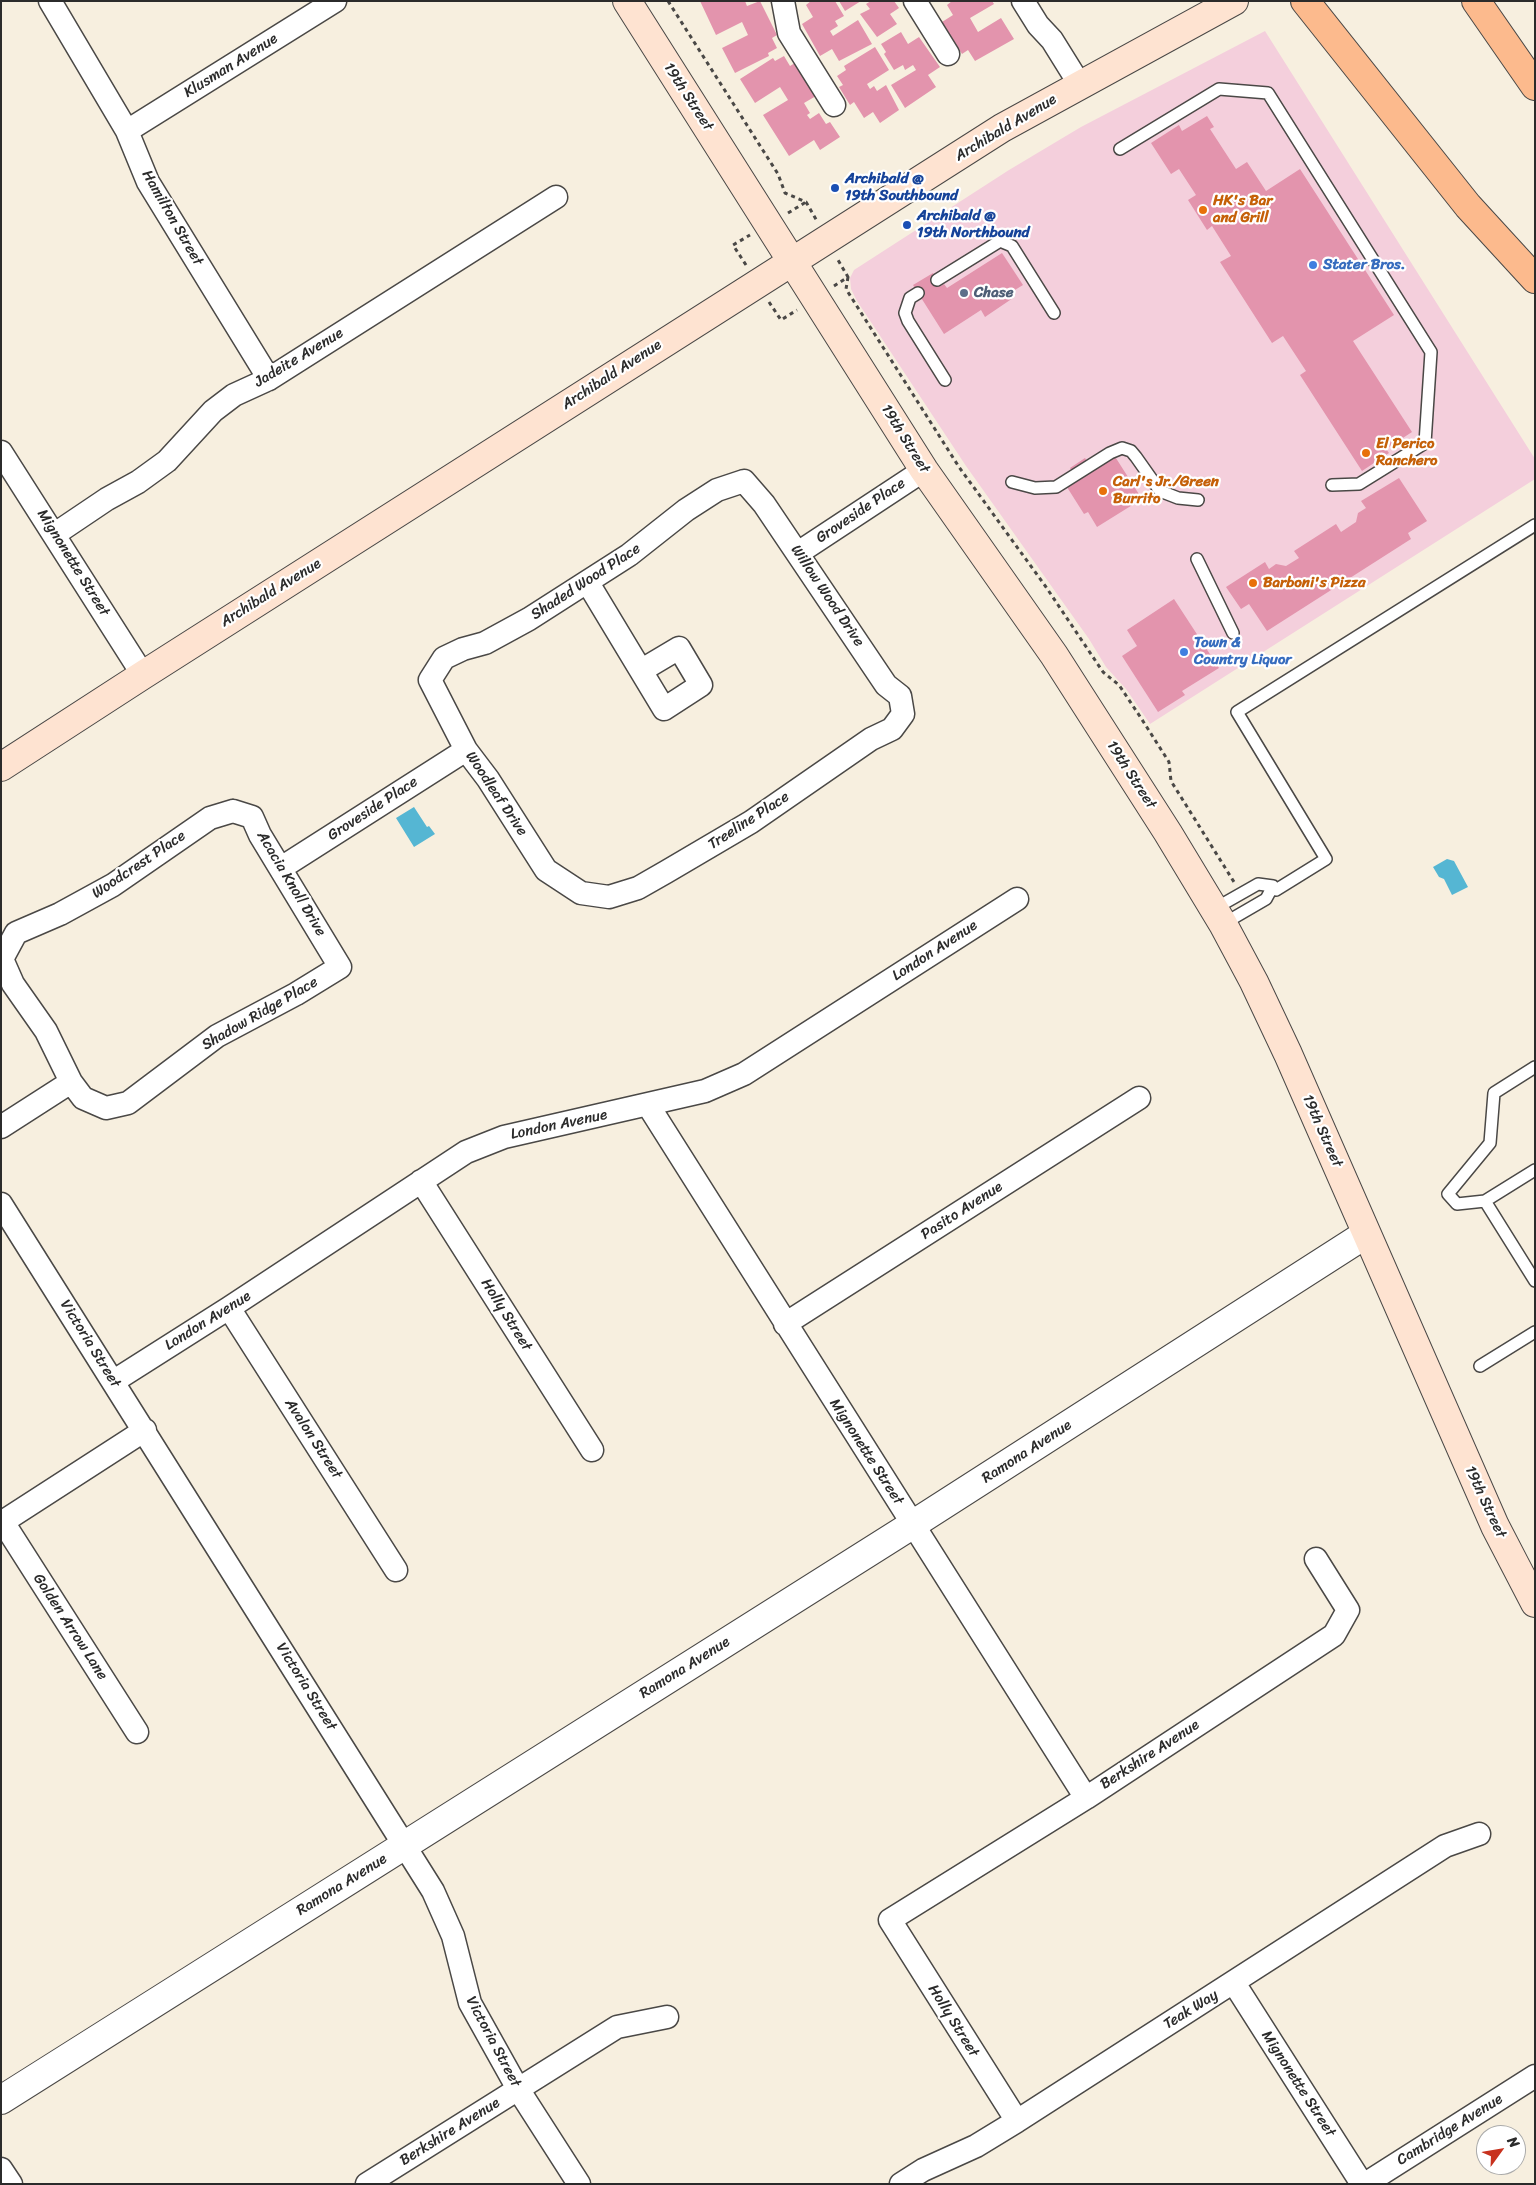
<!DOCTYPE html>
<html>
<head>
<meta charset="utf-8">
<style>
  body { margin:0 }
  #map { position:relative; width:1536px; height:2185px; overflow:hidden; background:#f7efdf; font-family:Sriracha,sans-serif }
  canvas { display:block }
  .frame { position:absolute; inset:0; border:2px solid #2b2b2b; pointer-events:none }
  .north { position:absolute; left:1476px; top:2125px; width:50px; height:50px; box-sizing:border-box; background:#fff; border:1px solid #aaa; border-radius:50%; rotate:58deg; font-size:14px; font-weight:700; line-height:20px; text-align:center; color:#2b2b2b }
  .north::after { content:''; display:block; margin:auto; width:18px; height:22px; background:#c8321e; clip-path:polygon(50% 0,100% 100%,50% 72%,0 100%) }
</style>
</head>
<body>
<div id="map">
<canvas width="1536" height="2185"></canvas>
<div class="frame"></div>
<div class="north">N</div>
</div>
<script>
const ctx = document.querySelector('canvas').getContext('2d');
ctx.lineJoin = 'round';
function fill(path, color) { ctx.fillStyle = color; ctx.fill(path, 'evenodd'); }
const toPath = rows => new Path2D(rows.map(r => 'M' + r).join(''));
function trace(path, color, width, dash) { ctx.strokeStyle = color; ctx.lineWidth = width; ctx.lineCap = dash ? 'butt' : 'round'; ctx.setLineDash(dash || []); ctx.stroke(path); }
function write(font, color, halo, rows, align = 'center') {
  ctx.font = font + ' Sriracha,sans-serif'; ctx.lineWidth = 4.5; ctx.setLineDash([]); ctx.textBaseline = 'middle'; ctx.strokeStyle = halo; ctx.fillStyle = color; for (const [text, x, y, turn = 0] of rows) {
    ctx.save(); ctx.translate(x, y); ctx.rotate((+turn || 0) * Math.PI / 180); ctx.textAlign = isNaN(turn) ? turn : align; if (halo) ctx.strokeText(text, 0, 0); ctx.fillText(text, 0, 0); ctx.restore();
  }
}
const built = toPath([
  [1265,31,1535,459,1535,479,1150,724,1126,689,1106,667,1089,639,966,466,857,301,851,289,850,278,854,270,1009,170,1081,127]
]);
const water = toPath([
  [414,807,427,827,429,826,435,834,414,847,396,818],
  [1447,859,1454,861,1468,887,1452,895,1444,879,1439,877,1433,867]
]);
const building = toPath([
  [700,1,745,1,747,6,760,1,777,35,772,38,777,48,768,53,769,56,735,73,722,48,748,35,742,22,716,35],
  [811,1,835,1,844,16,835,21,838,26,830,31,833,36,858,20,872,44,839,61,832,49,820,56,802,24,813,17,806,5],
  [839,1,861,1,845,11],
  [871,1,894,1,899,8,890,14,897,24,877,37,860,14,870,9,866,4],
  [952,1,992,1,994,4,970,18,978,32,1001,18,1014,39,975,61,968,50,962,54,942,22,953,15,947,5],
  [901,32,908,44,919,37,940,67,928,75,936,87,905,108,891,85,916,70,913,65,905,70,903,65,894,70,884,54,886,52,881,44],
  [875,47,889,70,867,84,870,89,874,86,877,91,886,85,899,110,880,123,873,112,864,118,854,102,850,105,839,87,843,85,837,76,846,70,844,66],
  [784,56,790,66,795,63,816,96,804,103,810,113,807,115,810,119,819,113,826,124,830,122,840,137,820,150,814,140,789,156,763,115,788,100,780,87,755,103,740,79,773,58,775,61],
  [1207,116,1214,127,1210,129,1236,169,1247,162,1266,191,1300,169,1394,315,1353,341,1412,432,1386,449,1389,453,1362,471,1300,375,1306,371,1283,336,1272,343,1220,262,1231,256,1212,226,1207,230,1188,200,1196,195,1179,169,1171,174,1151,143,1179,125,1182,131],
  [1002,253,1023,285,1010,293,1013,298,985,317,981,310,944,334,913,285,933,273,941,286,944,284,947,288],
  [1114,455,1142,499,1097,527,1088,512,1084,514,1065,484,1076,477,1070,468,1085,458,1091,467],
  [1399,478,1427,521,1408,533,1411,539,1267,631,1249,604,1241,609,1226,587,1265,562,1269,569,1276,564,1286,566,1299,558,1294,551,1336,524,1341,532,1356,522,1358,513,1366,508,1361,501],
  [1174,599,1219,668,1182,691,1185,695,1158,712,1122,656,1137,646,1127,630]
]);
const path = toPath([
  [668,1,778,174,785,193,806,202,817,221],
  [788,213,806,202],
  [746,265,733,245,750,235],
  [848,277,846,289,959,467,1046,587,1103,672,1119,685,1141,718,1169,762,1171,781,1234,882],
  [834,286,848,277,838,260],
  [769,302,781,320,797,310]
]);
const service = toPath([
  [1120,149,1219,89,1268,93,1431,352,1425,443,1359,484,1332,485],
  [937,280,1000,241,1012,246,1054,313],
  [918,293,910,298,905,313,908,321,945,380],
  [1012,482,1035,488,1056,487,1110,453,1122,448,1131,451,1136,457,1160,491,1178,498,1198,500],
  [1197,559,1233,633],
  [1276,890,1326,859,1237,712,1535,525],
  [1214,909,1258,884,1273,886,1266,899,1223,924],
  [1535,1067,1494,1093,1490,1143,1448,1194,1457,1204,1485,1201,1535,1170],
  [1485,1201,1535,1281],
  [1480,1366,1535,1332]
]);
const minor = toPath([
  [50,1,127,131,148,182,269,379],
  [783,1,789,33,834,105],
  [915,1,948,54],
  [1023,1,1038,25,1052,40,1080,85],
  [127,131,335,1],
  [1,452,143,675],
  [744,481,764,504,886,685,900,696,903,714,892,729,871,739,751,822,666,872,638,888,609,897,581,893,546,870,488,779,466,750,430,680,444,658,463,649,485,643,529,619,629,555,686,510,717,490,744,481],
  [55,534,107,499,138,482,167,461,213,411,234,395,269,379,556,197],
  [798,553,924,470],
  [588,583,664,709,701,685,679,648,642,670],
  [233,811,252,817,260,835,340,967,296,994,217,1036,128,1103,106,1108,83,1098,71,1082,46,1031,13,984,2,959,16,933,60,914,113,885,210,818,233,811],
  [281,868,466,750],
  [648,1105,1086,1798],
  [1,1127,71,1082],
  [421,1181,592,1450],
  [1,1204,433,1891,453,1936,470,2003,518,2089,579,2184],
  [229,1308,396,1570],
  [785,1324,1139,1098],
  [114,1381,229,1308,466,1152,504,1137,705,1091,744,1074,1017,899],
  [3,1522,137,1732],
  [1,1523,145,1430],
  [1234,1983,1362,2184],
  [1017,2121,890,1920,1086,1798,1334,1635,1348,1610,1316,1559],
  [1,2169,11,2184],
  [367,2184,617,2027,667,2017],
  [901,2184,923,2170,976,2146,1017,2121,1445,1846,1479,1834],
  [1365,2184,1535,2076]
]);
const tertiary = toPath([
  [1,2100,912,1525,1366,1234]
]);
const secondary = toPath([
  [627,1,924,470,1054,655,1168,833,1223,924,1254,982,1288,1054,1495,1526,1535,1603],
  [1,767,143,675,1002,128,1234,1]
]);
const motorway = toPath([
  [1305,1,1468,206,1535,279],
  [1476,1,1535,86]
]);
const markers = [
  [835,188,5,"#1a4fb4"],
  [1203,210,5,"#e8710a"],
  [907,225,5,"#1a4fb4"],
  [1313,265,5,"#3f7fe0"],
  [964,293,5,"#5c6f8a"],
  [1366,453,5,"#e8710a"],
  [1103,491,5,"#e8710a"],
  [1253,583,5,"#e8710a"],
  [1184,652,5,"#3f7fe0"]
];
const streetNames = [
  ["Klusman Avenue",231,66,-32],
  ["19th Street",688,97,57],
  ["Archibald Avenue",1006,128,-31],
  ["Hamilton Street",172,218,60],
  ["Jadeite Avenue",299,358,-31],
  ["Archibald Avenue",612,375,-33],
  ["19th Street",905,439,58],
  ["Groveside Place",861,511,-34],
  ["Mignonette Street",73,563,58],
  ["Shaded Wood Place",586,582,-33],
  ["Archibald Avenue",271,593,-32],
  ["Willow Wood Drive",827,596,56],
  ["19th Street",1131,775,57],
  ["Woodleaf Drive",496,794,56],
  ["Groveside Place",373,809,-33],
  ["Treeline Place",749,821,-33],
  ["Woodcrest Place",139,865,-34],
  ["Acacia Knoll Drive",291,884,59],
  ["London Avenue",935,951,-33],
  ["Shadow Ridge Place",260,1014,-30],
  ["London Avenue",559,1125,-12],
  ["19th Street",1322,1131,66],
  ["Pasito Avenue",962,1211,-33],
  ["Holly Street",506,1315,58],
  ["London Avenue",208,1321,-32],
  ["Victoria Street",90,1344,58],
  ["Avalon Street",313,1439,57],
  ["Mignonette Street",866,1452,57],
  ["Ramona Avenue",1027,1452,-33],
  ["19th Street",1485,1502,65],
  ["Golden Arrow Lane",70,1627,57],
  ["Ramona Avenue",685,1668,-32],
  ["Victoria Street",306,1687,58],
  ["Berkshire Avenue",1150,1755,-33],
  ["Ramona Avenue",342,1885,-32],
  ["Teak Way",1191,2010,-32],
  ["Holly Street",953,2021,58],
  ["Victoria Street",493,2042,62],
  ["Mignonette Street",1298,2084,57],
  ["Cambridge Avenue",1450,2130,-32],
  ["Berkshire Avenue",450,2132,-32]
];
const transitNames = [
  ["Archibald @",845,179],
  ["19th Southbound",845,196],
  ["Archibald @",917,216],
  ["19th Northbound",917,233]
];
const foodNames = [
  ["HK's Bar",1213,201],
  ["and Grill",1213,218],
  ["El Perico",1376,444],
  ["Ranchero",1376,461],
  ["Carl's Jr./Green",1113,482],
  ["Burrito",1113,499],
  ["Barboni's Pizza",1263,583]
];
const shopNames = [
  ["Stater Bros.",1323,265],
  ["Town &",1194,643],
  ["Country Liquor",1194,660]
];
const serviceNames = [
  ["Chase",974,293]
];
fill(built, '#f4cfdc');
fill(water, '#55b6d3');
fill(building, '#e394ad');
trace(service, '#4a4846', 14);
trace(minor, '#4a4846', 25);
trace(tertiary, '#4a4846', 30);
trace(secondary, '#4a4846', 30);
trace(motorway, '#4a4846', 30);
trace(path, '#4a4846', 3, [4, 4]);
trace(service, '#fff', 11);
trace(minor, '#fff', 22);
trace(tertiary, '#fff', 28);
trace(secondary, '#fee3d1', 28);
trace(motorway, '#fcba8d', 28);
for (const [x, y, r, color] of markers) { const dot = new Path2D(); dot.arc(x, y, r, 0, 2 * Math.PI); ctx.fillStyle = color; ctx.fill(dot); trace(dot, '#fff', 2); }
write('15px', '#2b2b2b', '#fff', streetNames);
write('bold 15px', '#164399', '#fff', transitNames, 'left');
write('bold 15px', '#c56008', '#fff', foodNames, 'left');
write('bold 15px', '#366cbe', '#fff', shopNames, 'left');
write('bold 15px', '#4e5e75', '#fff', serviceNames, 'left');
</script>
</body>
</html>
